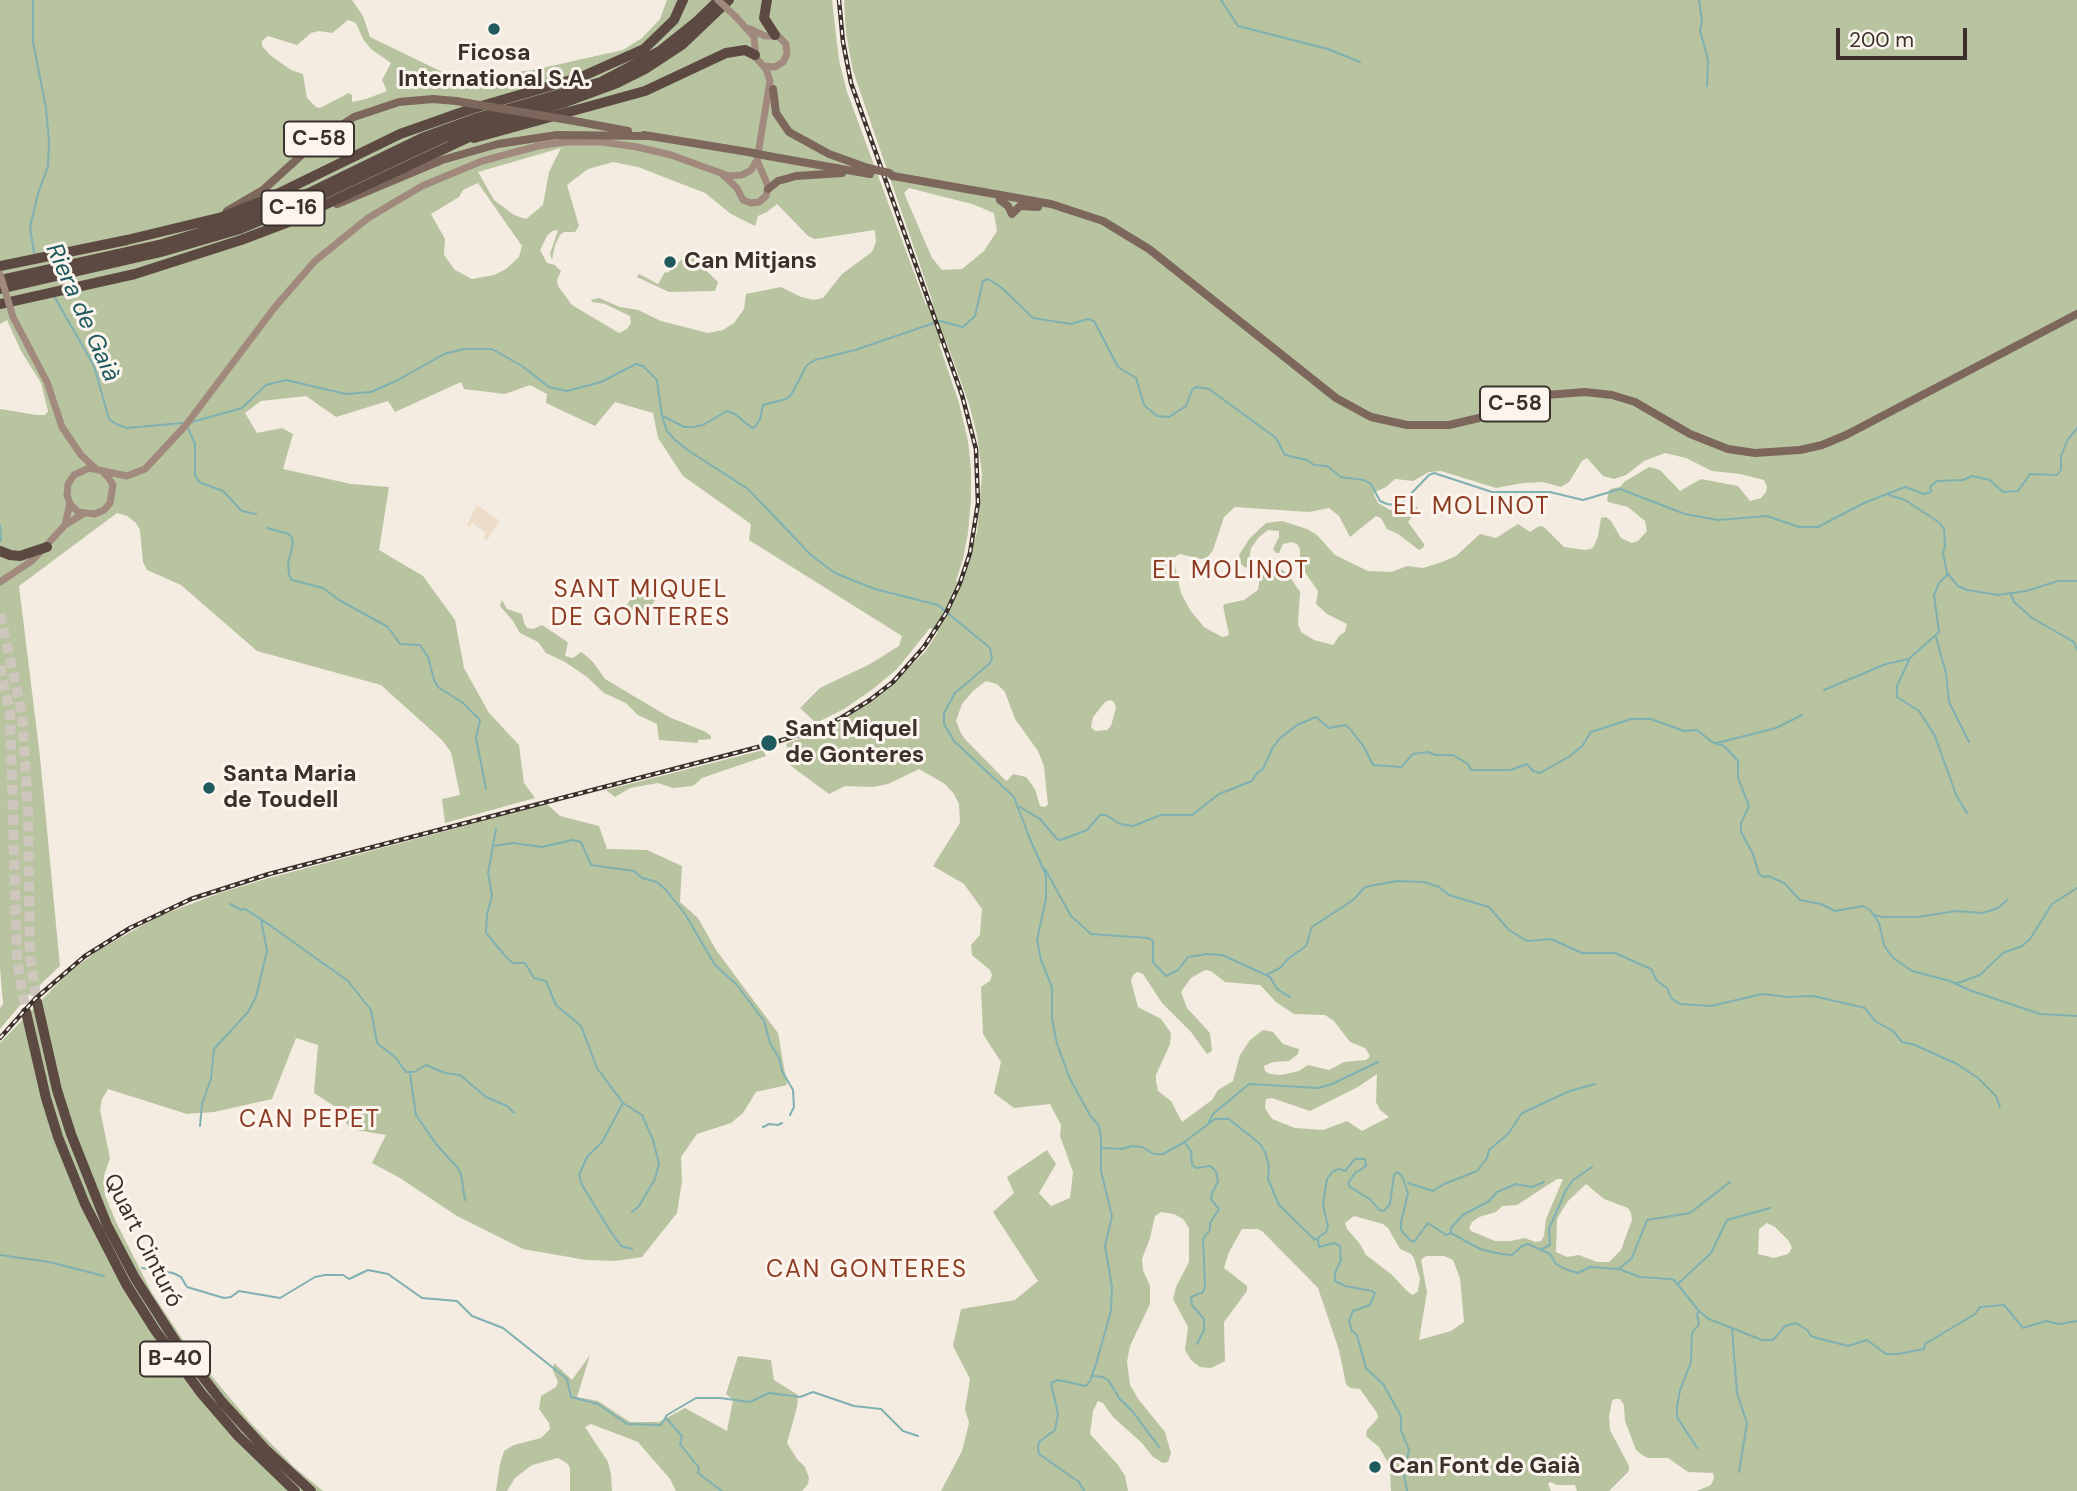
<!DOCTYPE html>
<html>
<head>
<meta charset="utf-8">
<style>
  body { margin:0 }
  #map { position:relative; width:2077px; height:1491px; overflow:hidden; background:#f4ebe1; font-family:"DM Sans",sans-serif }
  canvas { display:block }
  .scale { position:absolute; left:1836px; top:28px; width:131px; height:32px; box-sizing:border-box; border:4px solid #3b302b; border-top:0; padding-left:9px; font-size:21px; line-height:24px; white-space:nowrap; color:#3b302b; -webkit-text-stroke:5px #fbf5ee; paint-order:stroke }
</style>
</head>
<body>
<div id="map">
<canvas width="2077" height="1491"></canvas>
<div class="scale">200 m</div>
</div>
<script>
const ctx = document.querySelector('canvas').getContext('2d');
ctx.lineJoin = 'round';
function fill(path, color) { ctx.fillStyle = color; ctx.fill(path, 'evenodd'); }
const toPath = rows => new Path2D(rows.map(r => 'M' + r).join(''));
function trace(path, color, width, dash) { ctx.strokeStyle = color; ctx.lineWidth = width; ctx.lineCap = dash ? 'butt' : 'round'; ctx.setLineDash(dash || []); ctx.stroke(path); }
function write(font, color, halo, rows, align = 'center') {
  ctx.font = font + ' "DM Sans",sans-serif'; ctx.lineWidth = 6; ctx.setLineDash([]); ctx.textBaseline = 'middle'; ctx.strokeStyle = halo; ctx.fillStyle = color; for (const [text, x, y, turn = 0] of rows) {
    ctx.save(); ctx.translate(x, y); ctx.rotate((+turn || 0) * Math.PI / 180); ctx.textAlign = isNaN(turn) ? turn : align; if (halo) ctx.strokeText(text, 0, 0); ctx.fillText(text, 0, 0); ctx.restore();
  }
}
const green = toPath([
  [0,0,352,0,363,16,370,37,469,85,484,76,533,70,623,50,642,38,660,19,667,0,832,0,839,60,847,92,926,305,933,303,853,71,846,34,844,0,2077,0,2077,1491,1697,1491,1711,1485,1714,1478,1713,1473,1688,1472,1668,1458,1648,1458,1642,1455,1636,1450,1625,1421,1624,1405,1620,1399,1615,1399,1612,1401,1609,1416,1610,1430,1629,1466,1629,1471,1609,1491,1577,1491,1575,1485,1557,1485,1550,1482,1548,1484,1551,1491,1391,1491,1390,1472,1387,1461,1379,1447,1366,1436,1367,1430,1378,1418,1377,1413,1360,1389,1350,1388,1346,1384,1339,1350,1318,1288,1263,1232,1258,1229,1242,1229,1229,1252,1224,1268,1247,1286,1247,1291,1224,1322,1225,1361,1211,1368,1200,1367,1191,1360,1185,1350,1188,1327,1173,1299,1176,1287,1189,1262,1189,1228,1183,1219,1174,1214,1161,1212,1155,1216,1150,1238,1142,1259,1143,1270,1150,1286,1150,1304,1130,1346,1127,1362,1130,1385,1139,1400,1165,1432,1171,1453,1168,1462,1163,1463,1153,1457,1142,1443,1113,1417,1103,1403,1098,1401,1093,1411,1090,1434,1118,1465,1125,1476,1128,1491,941,1491,962,1451,969,1423,965,1409,970,1379,953,1346,961,1309,1015,1300,1038,1281,993,1212,1014,1193,1007,1177,1047,1150,1056,1164,1039,1193,1051,1206,1070,1198,1073,1172,1060,1136,1061,1125,1050,1104,1014,1108,994,1093,1001,1062,983,1034,981,987,990,981,992,975,990,970,972,955,971,945,980,935,982,909,964,884,933,866,960,823,959,804,954,794,945,784,919,769,888,784,873,787,845,786,829,794,783,760,790,754,786,744,838,723,877,698,925,652,938,632,930,628,897,669,873,689,844,709,816,723,800,708,820,688,870,664,899,646,902,636,749,540,751,524,683,476,658,438,653,413,615,402,595,426,546,403,547,394,530,385,505,394,464,389,461,382,395,412,388,401,336,417,306,396,261,401,245,413,257,433,282,428,293,434,283,469,351,484,389,487,379,550,423,576,455,620,464,668,489,713,519,745,524,783,535,798,445,823,442,799,460,795,451,752,442,740,381,685,257,651,181,585,147,570,143,562,140,530,136,523,127,516,117,513,19,586,40,757,60,966,26,998,0,1029,0,1008,3,1004,0,967,0,409,37,415,45,415,48,411,41,383,21,351,7,320,0,324],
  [348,20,356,23,363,39,371,49,391,63,382,80,387,91,366,99,352,102,352,95,349,93,320,108,316,107,307,98,303,74,291,70,270,55,262,46,262,41,268,36,297,45,311,33,319,31,332,33],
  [561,148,549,172,543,205,526,219,514,215,494,200,478,172],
  [613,162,638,167,705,193,731,214,755,226,758,216,767,212,777,204,808,236,815,239,875,230,876,242,872,252,842,274,823,298,814,300,801,297,781,287,746,294,744,309,734,323,723,330,708,333,661,321,638,310,620,307,599,298,591,300,592,302,605,304,630,316,631,323,627,329,619,333,572,305,558,286,557,280,561,271,555,265,547,263,540,250,547,236,552,231,558,230,550,254,552,260,555,245,560,235,564,232,575,232,579,226,567,185,588,169],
  [478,183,522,246,519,257,506,269,494,275,472,279,455,270,444,255,445,239,431,214,459,197,463,190],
  [909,188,972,204,994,213,997,231,984,251,962,269,942,270,932,258,904,193],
  [946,341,969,404,977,435,982,474,977,532,962,584,956,581,963,559,968,533,971,499,971,469,968,441,959,403,939,344],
  [1665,453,1686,458,1712,471,1740,474,1764,480,1767,487,1766,492,1761,498,1750,501,1738,486,1701,479,1680,491,1660,470,1649,467,1624,482,1620,487,1610,489,1607,499,1608,502,1628,507,1645,521,1647,531,1638,541,1632,543,1621,538,1611,521,1606,517,1601,518,1598,536,1594,546,1591,549,1585,550,1564,547,1544,527,1539,526,1530,532,1518,524,1496,538,1480,534,1456,556,1442,562,1423,568,1407,566,1392,572,1368,571,1335,555,1317,535,1307,529,1282,521,1266,523,1250,538,1239,555,1241,564,1246,568,1248,566,1251,548,1259,537,1268,530,1279,531,1279,537,1273,549,1276,553,1279,553,1283,544,1292,542,1297,544,1300,549,1300,565,1318,591,1316,604,1327,614,1347,624,1345,632,1339,636,1333,645,1314,640,1301,632,1298,624,1300,592,1288,574,1281,569,1262,565,1258,590,1244,600,1225,604,1223,606,1229,634,1227,636,1222,637,1204,627,1190,610,1181,593,1173,558,1180,554,1201,559,1207,558,1213,550,1224,517,1235,507,1309,512,1329,508,1339,516,1350,537,1376,516,1381,518,1387,529,1398,534,1419,550,1424,547,1424,544,1408,522,1418,509,1417,507,1390,510,1378,503,1374,495,1375,492,1386,487,1395,479,1413,481,1429,472,1441,471,1496,488,1523,483,1543,482,1561,487,1569,482,1582,461,1587,458,1603,476,1614,479,1626,475,1644,461],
  [986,681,997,684,1005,692,1015,719,1038,751,1044,766,1048,805,1044,807,1040,806,1035,789,1026,777,1013,774,1007,781,1005,780,964,738,960,731,956,721,962,704,973,691],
  [1110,700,1114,702,1116,707,1111,726,1107,730,1095,731,1091,727,1093,717,1105,702],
  [1205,970,1211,971,1225,982,1260,985,1276,1002,1294,1014,1325,1015,1334,1021,1350,1042,1365,1048,1370,1056,1366,1060,1344,1062,1329,1070,1308,1065,1299,1071,1281,1075,1270,1074,1265,1071,1264,1066,1273,1062,1289,1061,1298,1054,1299,1049,1283,1044,1273,1032,1263,1030,1250,1040,1240,1055,1233,1081,1218,1090,1212,1100,1182,1122,1171,1101,1158,1091,1156,1081,1156,1075,1170,1044,1171,1033,1161,1019,1138,1007,1131,981,1133,975,1137,972,1143,974,1162,1003,1191,1032,1207,1054,1212,1051,1210,1033,1187,1008,1181,992,1191,978],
  [1377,1074,1376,1102,1380,1110,1389,1117,1362,1131,1347,1121,1323,1130,1295,1128,1272,1119,1265,1108,1266,1099,1272,1098,1310,1111,1358,1087],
  [1557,1179,1563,1179,1546,1219,1544,1236,1541,1241,1535,1242,1525,1238,1511,1241,1495,1241,1471,1231,1469,1228,1472,1222,1479,1217,1496,1212,1502,1206,1517,1205],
  [1586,1184,1604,1199,1628,1208,1631,1213,1632,1220,1621,1250,1609,1262,1597,1262,1579,1255,1567,1257,1556,1252,1557,1219,1567,1202],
  [1354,1216,1383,1224,1388,1228,1400,1249,1411,1254,1414,1258,1420,1279,1418,1291,1413,1295,1408,1292,1391,1274,1366,1255,1360,1244,1347,1229,1345,1223],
  [1767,1223,1775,1227,1789,1241,1792,1248,1788,1254,1774,1258,1758,1254,1759,1229],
  [1426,1256,1444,1256,1453,1260,1460,1278,1464,1322,1451,1331,1419,1340,1427,1292,1421,1260],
  [688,253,718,282,715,291,669,292,637,277,639,274,658,284,665,272,667,273,672,269],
  [647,576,662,588,644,618,626,606],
  [502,600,507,609,522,614,524,623,527,628,533,629,542,625,566,641,568,643,565,656,573,658,581,652,584,654,593,662,605,679,669,717,706,732,711,736,711,739,698,740,698,743,659,740,657,724,638,715,626,703,604,693,587,677,565,662,546,653,538,642,520,633,513,621,500,606],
  [763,750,766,756,702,778,693,786,673,788,658,783,630,788,615,797,606,790],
  [547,804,560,816,599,826,607,849,647,850,682,866,680,902,698,918,716,950,778,1033,787,1085,756,1092,743,1113,731,1123,697,1134,681,1157,682,1181,677,1213,642,1257,615,1261,586,1260,523,1249,457,1216,400,1178,372,1163,386,1135,350,1129,337,1108,314,1093,318,1045,296,1038,272,1099,214,1112,187,1114,108,1089,102,1099,100,1110,110,1158,104,1176,105,1195,116,1222,152,1293,189,1349,250,1422,293,1466,323,1491,0,1491,0,1043,66,975,97,951,159,916,220,893,269,878],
  [590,1355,577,1397,598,1401,630,1422,659,1422,685,1408,727,1431,733,1400,726,1394,738,1356,771,1360,774,1380,798,1395,797,1407,787,1443,797,1459,805,1467,809,1478,808,1484,802,1491,676,1491,670,1479,638,1442,591,1424,585,1427,608,1462,611,1474,612,1491,570,1491,570,1469,568,1464,558,1458,532,1465,515,1478,507,1491,496,1491,500,1464,504,1451,514,1445,541,1438,550,1429,549,1423,539,1409,541,1396,556,1387,558,1382,553,1371,554,1363,572,1380]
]);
const plaza = toPath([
  [477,505,500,521,487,540,483,538,486,533,473,523,469,526,467,525]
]);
const stream = toPath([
  [33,0,33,42,46,108,49,142,48,166,38,194,30,227,34,253],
  [1221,0,1238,26,1328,49,1360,62],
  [1699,0,1702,21,1700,30,1708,60,1707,86],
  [54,296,94,366,109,419,116,424,127,428,183,423],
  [663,416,684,427,693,427,703,425,727,411,735,414,752,428,755,427,760,419,763,405,786,399,791,395,807,365,815,360,855,350,940,321,963,327,975,316,983,281,988,279,1002,288,1033,318,1071,324,1088,319,1094,321,1118,367,1136,378,1144,405,1157,416,1169,417,1186,406,1192,390,1196,387,1209,389,1276,438,1285,455,1307,460,1314,465,1327,466,1341,477,1364,480,1371,484,1380,501,1387,504,1395,505,1403,502,1429,475,1434,473,1492,492,1550,492,1583,500,1620,489,1685,514,1718,520,1767,516,1799,527,1818,527,1864,503,1905,487,1924,494,1931,492,1930,487,1937,481,1963,480,1972,476,1990,480,2003,492,2018,491,2030,474,2057,475,2061,470,2061,456,2067,441,2077,428],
  [192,422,242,408,266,385,286,380,346,394,371,392,398,380,444,354,464,349,492,349,522,366,549,387,567,391,601,382,636,364,643,366,657,380,662,416,667,431,675,440,689,451,748,489,811,555,835,573,875,589,938,605,990,648,992,659,989,664,955,693,944,713,944,724,954,741,1014,797,1029,837,1046,875,1046,899,1037,940,1041,960,1052,987,1052,1018,1056,1040,1069,1077,1091,1117,1098,1124,1101,1137,1101,1171,1112,1216,1105,1246,1112,1287,1111,1311,1096,1364,1090,1381,1086,1386,1058,1380,1051,1383,1058,1414,1055,1430,1039,1442,1038,1447,1039,1454,1079,1482,1084,1491],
  [188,428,195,444,195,475,199,482,223,491,242,511,256,514],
  [1889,495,1905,500,1940,523,1944,529,1945,546,1943,553,1947,573,1958,586,1967,590,1998,595,2026,591,2058,581,2077,581],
  [0,525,1,541],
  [267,528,289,534,292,538,293,543,288,564,289,575,292,580,323,588,339,600,388,627,400,644,420,645,428,657,434,680,438,687,463,703,480,720,476,738,486,789],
  [1948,574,1939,583,1934,595,1939,632,1910,658,1897,686,1897,697,1919,711,1935,736,1956,795,1967,813],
  [2011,595,2014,602,2032,618,2074,642,2077,650],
  [1936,637,1946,673,1949,702,1969,742],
  [1824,690,1886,664,1908,659],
  [1717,743,1776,728,1802,715],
  [1020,807,1040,819,1057,839,1061,840,1087,830,1100,815,1106,815,1120,824,1133,826,1161,815,1192,815,1219,794,1252,781,1257,773,1263,769,1272,749,1279,739,1297,725,1316,717,1329,728,1345,725,1350,729,1364,747,1373,765,1401,767,1413,754,1428,752,1435,755,1453,755,1468,764,1471,770,1511,770,1527,764,1533,771,1540,773,1570,756,1582,746,1591,732,1631,719,1651,719,1684,731,1697,730,1712,742,1724,746,1738,761,1738,778,1749,806,1741,823,1741,832,1753,854,1759,874,1763,877,1768,876,1784,883,1800,900,1821,904,1835,911,1863,906,1870,910,1879,923,1884,945,1892,957,1912,971,1950,981,1969,990,2040,1014,2077,1016],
  [496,829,488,873,492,896,487,914,486,933,507,958,513,963,525,963,534,978,546,981,556,1005,581,1026,597,1068,623,1103,602,1142,587,1157,579,1175,582,1185,609,1229,621,1246,632,1249],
  [493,846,513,843,542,847,572,840,581,842,591,865,634,871,642,878,657,882,666,890,685,914,715,965,737,985,764,1021,770,1043,779,1058,782,1071,793,1090,794,1107,790,1115],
  [1045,869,1071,916,1091,934,1148,938,1153,941,1153,962,1166,976,1178,970,1188,957,1207,954,1222,955,1266,975,1280,968,1288,959,1306,946,1312,927,1353,900,1365,887,1397,881,1424,882,1439,887,1449,895,1489,907,1509,930,1527,941,1551,939,1582,953,1615,953,1651,969,1657,981,1667,988,1671,998,1680,1004,1711,1006,1762,994,1788,997,1813,996,1865,1008,1875,1021,1893,1031,1902,1042,1915,1045,1957,1064,1978,1078,1996,1096,2000,1107],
  [1875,915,1882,917,1918,917,1956,911,1983,913,1998,908,2007,900],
  [261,919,348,981,371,1010,377,1043,395,1057,406,1072,414,1072,426,1065,445,1073,460,1075,486,1097,507,1106,514,1113],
  [1266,975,1270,977,1277,989,1290,997],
  [1955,984,1980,975,2003,953,2022,946,2030,939,2052,904,2077,888],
  [410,1074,416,1115,436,1144,457,1167,461,1174,465,1200],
  [623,1103,642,1115,653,1140,659,1164,655,1179,639,1206,632,1212],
  [1209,1122,1213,1114,1249,1084,1318,1088,1332,1084,1378,1062],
  [200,1126,202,1104,211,1079,214,1049,248,1012,256,997,267,951,261,919,245,909,241,910,230,904],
  [763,1127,769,1124,778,1125,782,1123],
  [1185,1143,1191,1151,1192,1165,1196,1168,1210,1166,1216,1171,1218,1182,1212,1193,1211,1199,1219,1209,1210,1223,1210,1230,1203,1239,1205,1286,1203,1292,1191,1297,1192,1305,1204,1319,1204,1330,1197,1344],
  [1101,1148,1122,1149,1132,1146,1142,1147,1154,1154,1163,1154,1183,1143,1215,1119,1229,1119,1260,1144,1265,1152,1269,1166,1268,1179,1279,1205,1315,1240,1326,1232,1328,1227,1323,1205,1327,1179,1333,1171,1339,1169,1345,1171,1355,1159,1365,1159,1366,1166,1355,1173,1348,1183,1350,1187,1371,1200,1379,1210,1384,1211,1390,1204,1394,1175,1397,1172,1402,1176,1408,1193,1401,1222,1401,1230,1410,1240,1414,1242,1428,1223,1446,1235,1451,1233,1480,1249,1501,1254,1512,1255,1522,1246,1528,1244,1550,1254,1556,1264,1565,1269,1578,1273,1590,1267,1619,1269,1640,1277,1670,1279,1674,1280,1699,1311,1709,1319,1762,1340,1773,1340,1785,1326,1796,1323,1807,1330,1811,1336,1817,1338,1848,1346,1867,1340,1886,1354,1898,1354,1924,1349,1925,1344,1975,1314,1980,1307,2004,1305,2023,1328,2046,1321,2059,1324,2077,1321],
  [1408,1183,1433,1191,1444,1184,1477,1171,1487,1158,1489,1150,1508,1134,1522,1113,1570,1091,1595,1084],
  [1451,1233,1451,1228,1463,1215,1489,1201,1497,1192,1516,1184,1532,1187,1544,1182],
  [1318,1240,1319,1247,1334,1243,1340,1246,1341,1260,1335,1273,1335,1281,1345,1286,1372,1291,1375,1293,1370,1305,1353,1311,1349,1321,1352,1331,1357,1335,1366,1368,1383,1384,1401,1416,1401,1430,1409,1450,1404,1474,1407,1491],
  [1542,1249,1550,1245,1549,1229,1566,1190,1573,1180,1592,1167],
  [0,1255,49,1262,104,1276],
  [142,1268,173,1273,181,1277,187,1287,224,1298,231,1297,239,1291,280,1298,315,1277,325,1275,343,1275,349,1279,368,1270,388,1274,422,1298,457,1301,472,1316,503,1328,567,1379,571,1397,598,1404,627,1424,661,1425,667,1415,696,1398,720,1398,750,1402,769,1393,800,1397,813,1392,854,1406,881,1409,903,1431,918,1436],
  [1620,1268,1632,1258,1647,1220,1690,1213,1730,1182],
  [1678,1284,1711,1253,1727,1220,1770,1208],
  [1732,1329,1737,1393,1747,1423,1739,1472],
  [1093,1376,1103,1377,1109,1381,1119,1398,1133,1412,1159,1447],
  [667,1419,682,1436,680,1444,699,1468,698,1473,722,1491],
  [1697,1448,1677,1417,1677,1407,1680,1390,1691,1362,1692,1333,1699,1324,1697,1315,1699,1311]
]);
const highwayTunnel = toPath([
  [0,614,22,712,28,812,30,957,37,1002],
  [0,666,10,712,17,960,26,1012]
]);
const secondary = toPath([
  [750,29,765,36,778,36,786,44,787,54,783,62,775,67,764,66],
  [723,175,737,188,743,200,751,203,759,202,766,196,768,186,757,160],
  [13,317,47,382,62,427,81,455,95,468],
  [102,471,108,477,113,485,110,503,104,510,95,514,78,512,70,504,67,495,68,484,74,475,89,468,127,476,145,469,186,425,275,307,315,261,368,218,422,186,482,161,538,146,565,142,602,142,637,147,671,155,729,176,742,175,751,170,757,160,770,81,766,69,756,58,754,37,736,17],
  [65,525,70,503],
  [0,582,33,560,65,525,83,514]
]);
const primary = toPath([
  [773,89,776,113,789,132,829,154,868,168],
  [580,122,628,131],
  [644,135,748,152],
  [768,156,870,174],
  [893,176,1051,204,1103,221,1149,249,1336,398,1371,417,1407,425,1449,425,1479,418,1546,395,1585,392,1612,395,1635,402,1690,434,1728,449,1755,453,1800,450,1822,445,1846,435,2077,314],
  [768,189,778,181,796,176,842,173],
  [1000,200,1008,206,1012,214,1020,206,1038,207],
  [337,204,442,160,498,144,557,135,648,136],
  [227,211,263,190,317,141,354,117,399,102,433,99,456,101]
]);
const highway = toPath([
  [767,0,764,18,775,35],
  [474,138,645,91,726,53,745,50,755,55],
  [0,266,127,240,222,217,265,200,400,134,471,109,581,77,644,49,674,20,683,0],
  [0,280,159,245,238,221,309,193,422,138,477,118,601,82,660,51,695,23,719,0],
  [0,289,161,252,240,229,313,199,445,137,563,103,617,83,645,69,683,44,729,0],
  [0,304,135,274,241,240,286,223,480,132],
  [0,551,10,555,20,556,47,547],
  [37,1002,57,1090,71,1134,107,1225,135,1278,176,1342,222,1402,266,1450,311,1491],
  [26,1012,46,1098,58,1137,85,1204,126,1284,155,1330,201,1393,238,1436,295,1491]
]);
const rail = toPath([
  [0,1038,35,999,85,956,130,928,191,899,269,874,766,745,812,731,841,718,870,700,893,682,924,647,946,613,960,583,970,553,978,503,976,449,962,395,851,83,843,42,839,0]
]);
const secondaryBridge = toPath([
  [718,0,736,17],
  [0,274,13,317]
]);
const primaryBridge = toPath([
  [456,101,580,122],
  [748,152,768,156],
  [868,168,889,173,893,176]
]);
const markers = [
  [494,29,7,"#1f5a5e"],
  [670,262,7,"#1f5a5e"],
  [769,743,9,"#1f5a5e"],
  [209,788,7,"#1f5a5e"],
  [1375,1467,7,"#1f5a5e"]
];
const shields = [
  [319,139,70],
  [293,208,63],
  [1515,404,70],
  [175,1359,70]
];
const shieldNames = [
  ["C-58",319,139],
  ["C-16",293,208],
  ["C-58",1515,404],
  ["B-40",175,1359]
];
const poiNames = [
  ["Ficosa",494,54,"center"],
  ["International S.A.",494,80,"center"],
  ["Can Mitjans",684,262],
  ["Sant Miquel",785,730],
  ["de Gonteres",785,756],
  ["Santa Maria",223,775],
  ["de Toudell",223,801],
  ["Can Font de Gaià",1389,1467]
];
const streetNames = [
  ["Quart Cinturó",142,1241,63]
];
const waterNames = [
  ["Riera de Gaià",82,313,66]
];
const neighbourhoodNames = [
  ["EL MOLINOT",1472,508],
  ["EL MOLINOT",1231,572],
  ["SANT MIQUEL",641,591],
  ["DE GONTERES",641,619],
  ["CAN PEPET",310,1121],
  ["CAN GONTERES",867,1271]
];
fill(green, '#b8c4a0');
fill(plaza, '#ecdcc8');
trace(stream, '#7fb0b2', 2);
trace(highwayTunnel, '#cfc6bd', 10, [10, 5]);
trace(secondary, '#a18a7d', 7);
trace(primary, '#7d675c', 8);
trace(highway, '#5c4a42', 10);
trace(rail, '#3b302b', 4.5);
trace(rail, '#fbf5ee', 2, [5]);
trace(secondaryBridge, '#a18a7d', 7);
trace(primaryBridge, '#7d675c', 8);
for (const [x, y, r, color] of markers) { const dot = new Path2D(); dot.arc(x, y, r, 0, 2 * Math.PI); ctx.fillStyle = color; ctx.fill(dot); trace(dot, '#fbf5ee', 2.5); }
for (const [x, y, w] of shields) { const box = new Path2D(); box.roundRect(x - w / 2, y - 17.5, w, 35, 5); ctx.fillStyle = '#fbf5ee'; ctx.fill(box); trace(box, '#3b302b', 2); }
write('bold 21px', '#3b302b', null, shieldNames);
write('bold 23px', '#3b302b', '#fbf5ee', poiNames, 'left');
write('23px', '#3b302b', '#fbf5ee', streetNames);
write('italic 24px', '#1f5a5e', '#fbf5ee', waterNames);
ctx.letterSpacing = '2px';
write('24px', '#8c3b22', '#fbf5ee', neighbourhoodNames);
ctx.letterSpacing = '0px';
</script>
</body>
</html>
